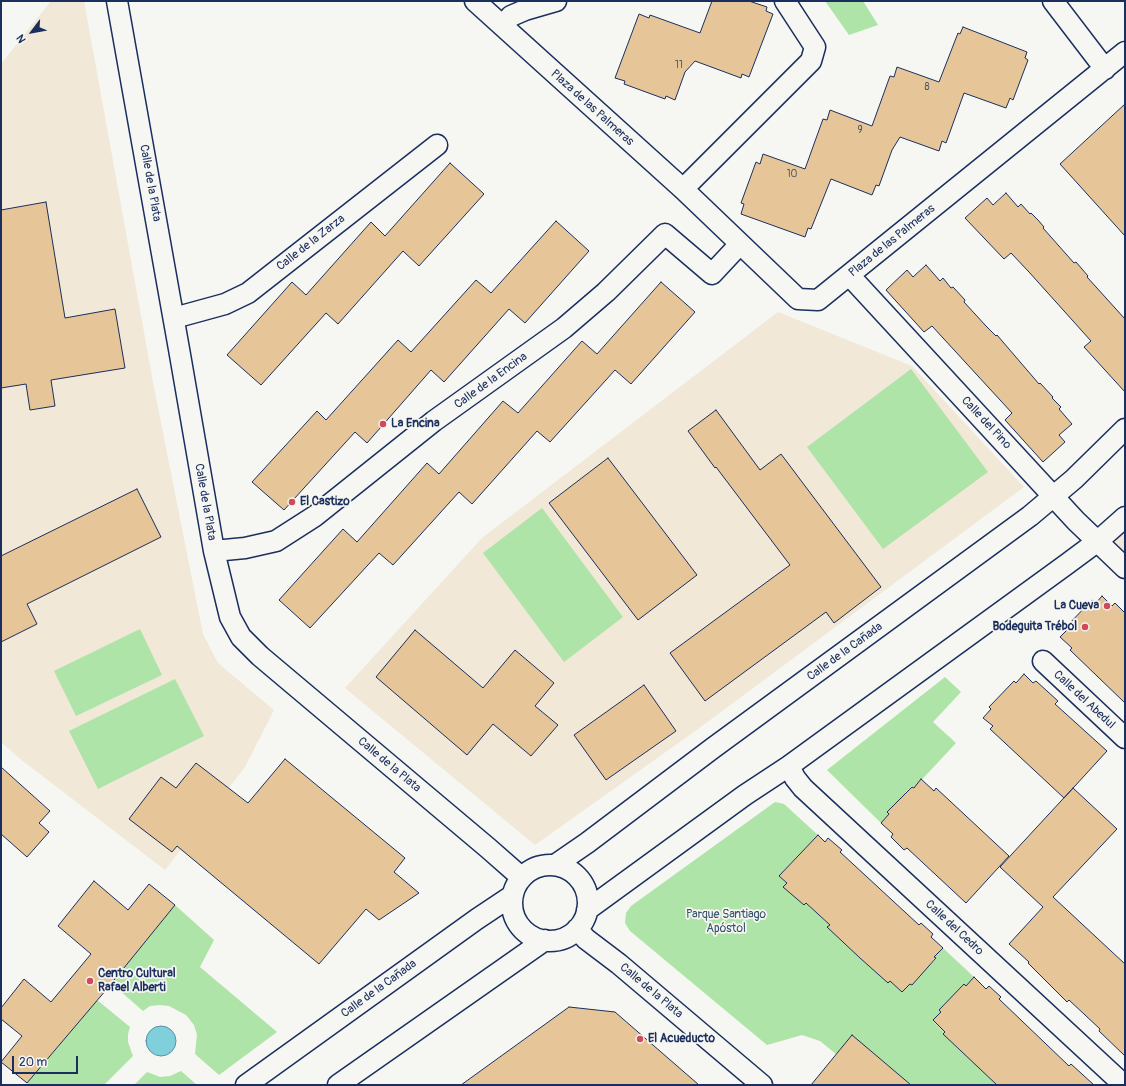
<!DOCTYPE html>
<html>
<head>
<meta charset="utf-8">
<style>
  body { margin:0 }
  #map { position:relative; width:1126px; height:1086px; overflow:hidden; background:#f6f6f2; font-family:Pangolin,sans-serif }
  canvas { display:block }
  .frame { position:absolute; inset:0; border:2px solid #1b2f5e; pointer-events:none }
  .north { position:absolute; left:12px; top:12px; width:40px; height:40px; -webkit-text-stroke:3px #f6f6f2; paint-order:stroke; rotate:238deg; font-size:11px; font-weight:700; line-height:16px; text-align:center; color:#1b2f5e }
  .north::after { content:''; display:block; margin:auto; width:14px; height:18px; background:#1b2f5e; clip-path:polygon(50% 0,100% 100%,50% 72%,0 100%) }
  .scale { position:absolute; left:12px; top:1056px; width:66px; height:18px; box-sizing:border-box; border:2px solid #1b2f5e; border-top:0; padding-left:5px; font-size:12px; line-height:14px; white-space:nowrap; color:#1b2f5e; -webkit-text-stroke:3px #f6f6f2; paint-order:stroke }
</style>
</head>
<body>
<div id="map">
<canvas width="1126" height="1086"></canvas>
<div class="frame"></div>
<div class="north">N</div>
<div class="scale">20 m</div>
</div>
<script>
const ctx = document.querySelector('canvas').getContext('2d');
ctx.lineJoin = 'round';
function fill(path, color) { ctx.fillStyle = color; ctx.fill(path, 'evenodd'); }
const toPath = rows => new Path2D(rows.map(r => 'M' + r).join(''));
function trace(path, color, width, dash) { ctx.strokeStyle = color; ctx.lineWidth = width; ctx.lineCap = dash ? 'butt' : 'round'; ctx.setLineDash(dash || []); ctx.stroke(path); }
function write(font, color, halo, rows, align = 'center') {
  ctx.font = font + ' Pangolin,sans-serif'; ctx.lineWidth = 3.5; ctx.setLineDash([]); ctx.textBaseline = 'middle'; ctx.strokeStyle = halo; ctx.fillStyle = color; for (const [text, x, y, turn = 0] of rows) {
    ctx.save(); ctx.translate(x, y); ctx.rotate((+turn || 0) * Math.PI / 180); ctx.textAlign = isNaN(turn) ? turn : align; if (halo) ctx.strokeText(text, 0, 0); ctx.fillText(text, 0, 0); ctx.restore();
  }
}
const built = toPath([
  [51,1,84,1,155,393,203,634,218,663,274,710,245,767,165,870,19,758,1,742,1,64],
  [778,312,912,366,1024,487,698,729,535,845,345,688,482,538],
  [1125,517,1125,568,1098,541]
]);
const green = toPath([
  [825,1,863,1,878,25,849,35],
  [911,369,988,472,883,549,807,447],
  [542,508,623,617,564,662,483,553],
  [140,629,162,675,76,716,54,671],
  [945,677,961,692,933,722,956,743,914,788,912,786,905,793,911,800,889,814,881,823,827,770],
  [175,679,204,736,98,789,69,731],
  [775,802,784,804,818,835,779,876,787,883,784,887,804,905,806,903,830,925,828,927,888,983,890,981,902,992,910,984,912,985,918,978,922,959,929,966,936,959,934,957,943,948,974,977,966,986,964,984,957,991,964,998,946,1003,939,1010,941,1012,933,1021,997,1085,911,1085,852,1036,836,1054,820,1041,802,1035,767,1045,630,931,625,923,626,913,631,906],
  [175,905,214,940,200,967,277,1032,219,1075,195,1054,197,1035,194,1025,186,1015,169,1006,160,1005,150,1006,143,1011,111,983],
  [97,1000,130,1027,128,1034,128,1042,133,1056,104,1085,29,1085,27,1083],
  [181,1071,197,1085,134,1085,147,1072,160,1077,170,1076]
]);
const water = toPath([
  '146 1041a15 15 0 1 1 30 0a15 15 0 1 1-30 0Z'
]);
const building = toPath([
  [712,1,749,1,767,7,766,11,773,14,749,77,742,74,741,78,695,61,685,72,675,100,666,96,665,99,624,84,625,81,615,78,639,14,649,18,650,15,700,33,712,1],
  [963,27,1027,52,1025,58,1028,60,1013,100,1010,98,1006,108,964,93,946,143,942,141,939,151,900,137,892,150,879,186,876,185,872,195,831,179,811,229,808,228,805,237,741,214,744,204,741,203,756,162,760,164,763,154,805,169,823,119,827,120,830,110,872,126,890,76,894,77,897,67,939,82,958,33,960,34,963,27],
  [1125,104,1125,236,1060,164,1125,104],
  [450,163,484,194,419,266,403,251,338,324,326,313,261,385,227,355,292,282,306,295,371,222,385,236,450,163],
  [1006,193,1018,207,1021,204,1030,214,1031,213,1038,220,1044,227,1043,228,1074,263,1076,262,1088,276,1087,277,1125,319,1125,392,1084,347,1091,341,1029,272,1011,253,1004,259,965,218,987,198,993,205,1006,193],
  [46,202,65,318,115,309,125,368,51,380,55,406,30,410,26,384,1,388,1,210,46,202],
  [556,221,589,251,525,323,509,309,444,382,431,370,367,443,355,432,284,510,252,482,317,411,326,420,398,340,411,352,476,280,491,293,556,221],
  [926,265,940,281,943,278,951,288,953,287,965,300,964,302,986,326,996,336,997,335,1039,384,1040,383,1053,397,1052,398,1061,407,1059,409,1072,424,1059,435,1065,442,1043,462,1005,420,1012,413,932,326,924,332,886,290,907,270,913,277,926,265],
  [661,282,695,312,631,384,615,370,550,442,537,431,472,504,459,492,393,565,379,553,310,628,279,600,343,529,357,542,427,463,439,474,503,401,518,413,582,341,597,354,661,282],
  [716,410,760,470,781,454,881,587,834,623,826,612,705,701,670,653,790,565,716,467,715,468,688,431,716,410],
  [608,458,697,575,638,620,549,503,608,458],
  [137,489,161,537,27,604,37,624,1,642,1,556,137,489],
  [1102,596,1112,606,1115,603,1125,613,1125,703,1070,650,1072,648,1060,637,1067,630,1065,628,1092,600,1096,603,1102,596],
  [415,630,483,688,515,650,554,683,535,706,558,725,531,756,493,724,467,755,376,677,415,630],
  [1024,674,1033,683,1036,681,1058,701,1055,704,1107,751,1064,798,990,729,993,726,983,718,991,709,989,707,1014,681,1016,683,1024,674],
  [644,685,676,731,606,780,574,735,644,685],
  [285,759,405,858,394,872,419,893,379,920,366,909,319,964,177,846,172,852,129,819,161,777,176,788,196,763,248,803,285,759],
  [1,767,50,811,39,823,49,832,27,857,1,834,1,767],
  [921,779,934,791,936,788,1009,856,966,903,907,848,904,850,891,837,893,834,881,823,889,814,887,812,912,787,914,788,921,779],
  [1073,788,1117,829,1053,897,1125,964,1125,1056,1099,1031,1100,1029,1069,1000,1067,1002,1028,963,1029,962,1009,944,1043,907,1000,867,1073,788],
  [818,835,825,842,828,838,842,850,840,852,919,925,921,923,933,934,931,937,943,948,934,957,936,958,912,985,910,984,902,992,890,981,888,983,860,958,827,927,830,925,806,903,804,905,783,887,787,883,779,876,818,835],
  [94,881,128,910,149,884,175,905,106,990,27,1083,1,1062,22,1036,1,1019,1,1008,24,979,51,1002,91,954,58,926,94,881],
  [974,977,986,989,989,986,1001,997,999,999,1069,1066,1071,1064,1094,1085,997,1085,943,1034,945,1032,933,1020,941,1012,939,1010,964,984,966,986,974,977],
  [569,1007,615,1012,699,1085,461,1085,569,1007],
  [852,1035,911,1085,811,1085,852,1035]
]);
const street = toPath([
  [117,1,179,349,214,551,230,617,241,637,260,656,488,848,521,877],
  [475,1,683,189,798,299,818,300,1125,52],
  [1053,1,1105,69],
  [503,26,511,16,525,10,556,1],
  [683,189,811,61,815,47,785,1],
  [849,275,1076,521,1125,568],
  [174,318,225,304,248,293,437,145],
  [214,551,245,548,276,541,315,516,434,421,564,328,606,292,665,234,712,274,740,244],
  [1043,661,1125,738],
  [789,766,795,778,803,788,1124,1085],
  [555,865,587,843,713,748,1030,516,1074,479,1125,429],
  '512 903a38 38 0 1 1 76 0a38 38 0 1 1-76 0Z',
  [587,910,745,795,789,766,1067,564,1098,541,1125,517],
  [577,929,586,939,619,964,762,1085],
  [246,1085,477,919,513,895],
  [338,1085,545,940]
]);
const markers = [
  [383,424,4,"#d1495b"],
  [292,502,4,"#d1495b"],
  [1107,606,4,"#d1495b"],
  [1085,627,4,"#d1495b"],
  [90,981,4,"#d1495b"],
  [640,1039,4,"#d1495b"]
];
const numberNames = [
  ["11",679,65],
  ["8",927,87],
  ["9",860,130],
  ["10",792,174]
];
const streetNames = [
  ["Plaza de las Palmeras",592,108,42],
  ["Calle de la Plata",150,183,80],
  ["Plaza de las Palmeras",892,241,-39],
  ["Calle de la Zarza",311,243,-38],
  ["Calle de la Encina",491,381,-36],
  ["Calle del Pino",986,423,47],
  ["Calle de la Plata",205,502,80],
  ["Calle de la Cañada",845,652,-36],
  ["Calle del Abedul",1084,700,43],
  ["Calle de la Plata",389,765,40],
  ["Calle del Cedro",954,928,43],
  ["Calle de la Cañada",379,989,-36],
  ["Calle de la Plata",651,991,40]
];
const poiNames = [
  ["La Encina",391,424],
  ["El Castizo",300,502],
  ["La Cueva",1099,606,"right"],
  ["Bodeguita Trébol",1077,627,"right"],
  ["Centro Cultural",98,974],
  ["Rafael Alberti",98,988],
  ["El Acueducto",648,1039]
];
const parkNames = [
  ["Parque Santiago",726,915],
  ["Apóstol",726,929]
];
fill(built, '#f1e8d7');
fill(green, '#aee4a7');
fill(water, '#80d0db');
trace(water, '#5890a9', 1);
fill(building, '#e6c698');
trace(building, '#1b2f5e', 1);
trace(street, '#1b2f5e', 23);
trace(street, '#f6f6f2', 20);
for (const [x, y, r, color] of markers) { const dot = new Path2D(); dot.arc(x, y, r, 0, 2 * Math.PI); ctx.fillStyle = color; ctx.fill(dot); trace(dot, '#f6f6f2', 1.5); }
write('10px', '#4e556c', null, numberNames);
write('12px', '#1b2f5e', '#f6f6f2', streetNames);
write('bold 12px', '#1b2f5e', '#f6f6f2', poiNames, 'left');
write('12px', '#38536d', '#f6f6f2', parkNames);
</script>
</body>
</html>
